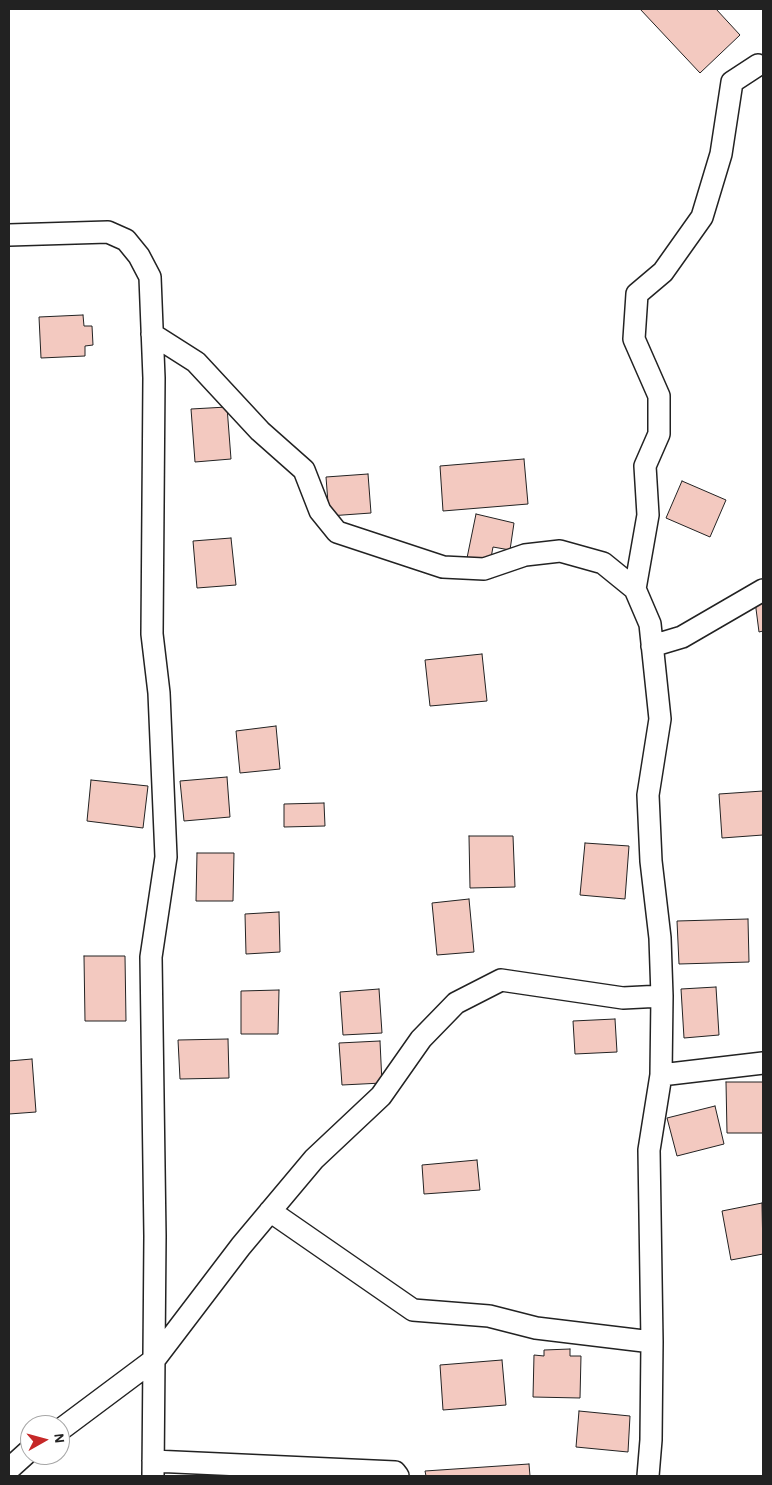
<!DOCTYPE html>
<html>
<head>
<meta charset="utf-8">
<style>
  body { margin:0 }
  #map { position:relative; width:772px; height:1485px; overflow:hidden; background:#fff; font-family:"Alegreya Sans",sans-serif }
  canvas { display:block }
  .frame { position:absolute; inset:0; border:10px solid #222; pointer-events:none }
  .north { position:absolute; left:20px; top:1415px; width:50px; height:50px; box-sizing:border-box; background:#fff; border:1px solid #a7a7a7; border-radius:50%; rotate:83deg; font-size:14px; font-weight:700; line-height:20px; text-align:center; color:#222 }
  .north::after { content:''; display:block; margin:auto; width:18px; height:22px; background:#c62828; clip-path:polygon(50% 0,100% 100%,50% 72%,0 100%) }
</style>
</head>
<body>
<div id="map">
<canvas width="772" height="1485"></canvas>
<div class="frame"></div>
<div class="north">N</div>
</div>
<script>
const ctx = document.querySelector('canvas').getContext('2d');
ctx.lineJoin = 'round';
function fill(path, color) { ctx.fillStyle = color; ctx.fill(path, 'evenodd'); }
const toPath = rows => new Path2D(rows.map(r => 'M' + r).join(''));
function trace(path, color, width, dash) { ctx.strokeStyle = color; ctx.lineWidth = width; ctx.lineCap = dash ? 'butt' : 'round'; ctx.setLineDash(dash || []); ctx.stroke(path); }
const building = toPath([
  [640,9,716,9,740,35,700,73,640,9],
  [83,315,84,326,92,326,93,345,85,346,85,356,41,358,39,317,83,315],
  [227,407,231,459,195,462,191,409,227,407],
  [524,459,528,504,443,511,440,466,524,459],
  [368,474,371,513,329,516,326,477,368,474],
  [682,481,726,500,710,537,666,518,682,481],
  [476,514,514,523,510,550,493,547,490,563,467,558,476,514],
  [231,538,236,585,197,588,193,541,231,538],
  [763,600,763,631,759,632,755,601,763,600],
  [482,654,487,701,430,706,425,660,482,654],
  [276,726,280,769,240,773,236,731,276,726],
  [227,777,230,817,184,821,180,781,227,777],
  [91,780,148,786,143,828,87,821,91,780],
  [763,791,763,835,722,838,719,794,763,791],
  [324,803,325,826,284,827,284,804,324,803],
  [469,836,513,836,515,887,470,888,469,836],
  [585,843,629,846,625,899,580,895,585,843],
  [197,853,234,853,233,901,196,901,197,853],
  [469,899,474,952,437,955,432,903,469,899],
  [279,912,280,952,246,954,245,914,279,912],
  [748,919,749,962,679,964,677,921,748,919],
  [84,956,125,956,126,1021,85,1021,84,956],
  [716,987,719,1035,684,1038,681,989,716,987],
  [379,989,382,1033,343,1035,340,992,379,989],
  [279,990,278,1034,241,1034,241,991,279,990],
  [615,1019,617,1052,575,1054,573,1021,615,1019],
  [228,1039,229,1078,180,1079,178,1040,228,1039],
  [380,1041,382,1083,342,1085,339,1043,380,1041],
  [32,1059,36,1112,9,1114,9,1061,32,1059],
  [726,1082,763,1082,763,1133,727,1133,726,1082],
  [715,1106,724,1144,677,1156,667,1118,715,1106],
  [477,1160,480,1190,424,1194,422,1165,477,1160],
  [762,1203,763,1254,731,1260,722,1211,762,1203],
  [570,1349,570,1356,581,1356,580,1398,533,1397,534,1355,544,1356,544,1350,570,1349],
  [502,1360,506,1405,443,1410,440,1365,502,1360],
  [579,1411,630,1416,628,1452,576,1447,579,1411],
  [529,1464,530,1476,426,1476,425,1471,529,1464]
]);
const minor = toPath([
  [9,235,108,232,126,240,139,256,150,277,154,378,152,634,159,693,166,857,151,957,155,1236,153,1476],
  [635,589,648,515,645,466,659,434,659,396,634,339,637,294,663,272,702,217,721,154,732,82,758,65],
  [652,646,682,637,763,590],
  [662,996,661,1075,763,1063],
  [270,1211,413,1310,489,1316,536,1328,652,1342,651,1440,648,1476],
  [652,1342,649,1150,661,1075],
  [60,1430,155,1359,241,1246,314,1159,381,1096,421,1039,456,1003,501,980,623,998,662,996,660,938,651,861,648,795,660,719,650,624,635,589,603,563,560,551,525,555,484,569,443,567,337,532,320,511,304,470,260,431,196,362,152,334],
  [153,1461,395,1472,398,1476],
  [9,1469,30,1450]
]);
fill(building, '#f3c9c0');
trace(building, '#222', 1);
trace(minor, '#222', 24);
trace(minor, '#fff', 21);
</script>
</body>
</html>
